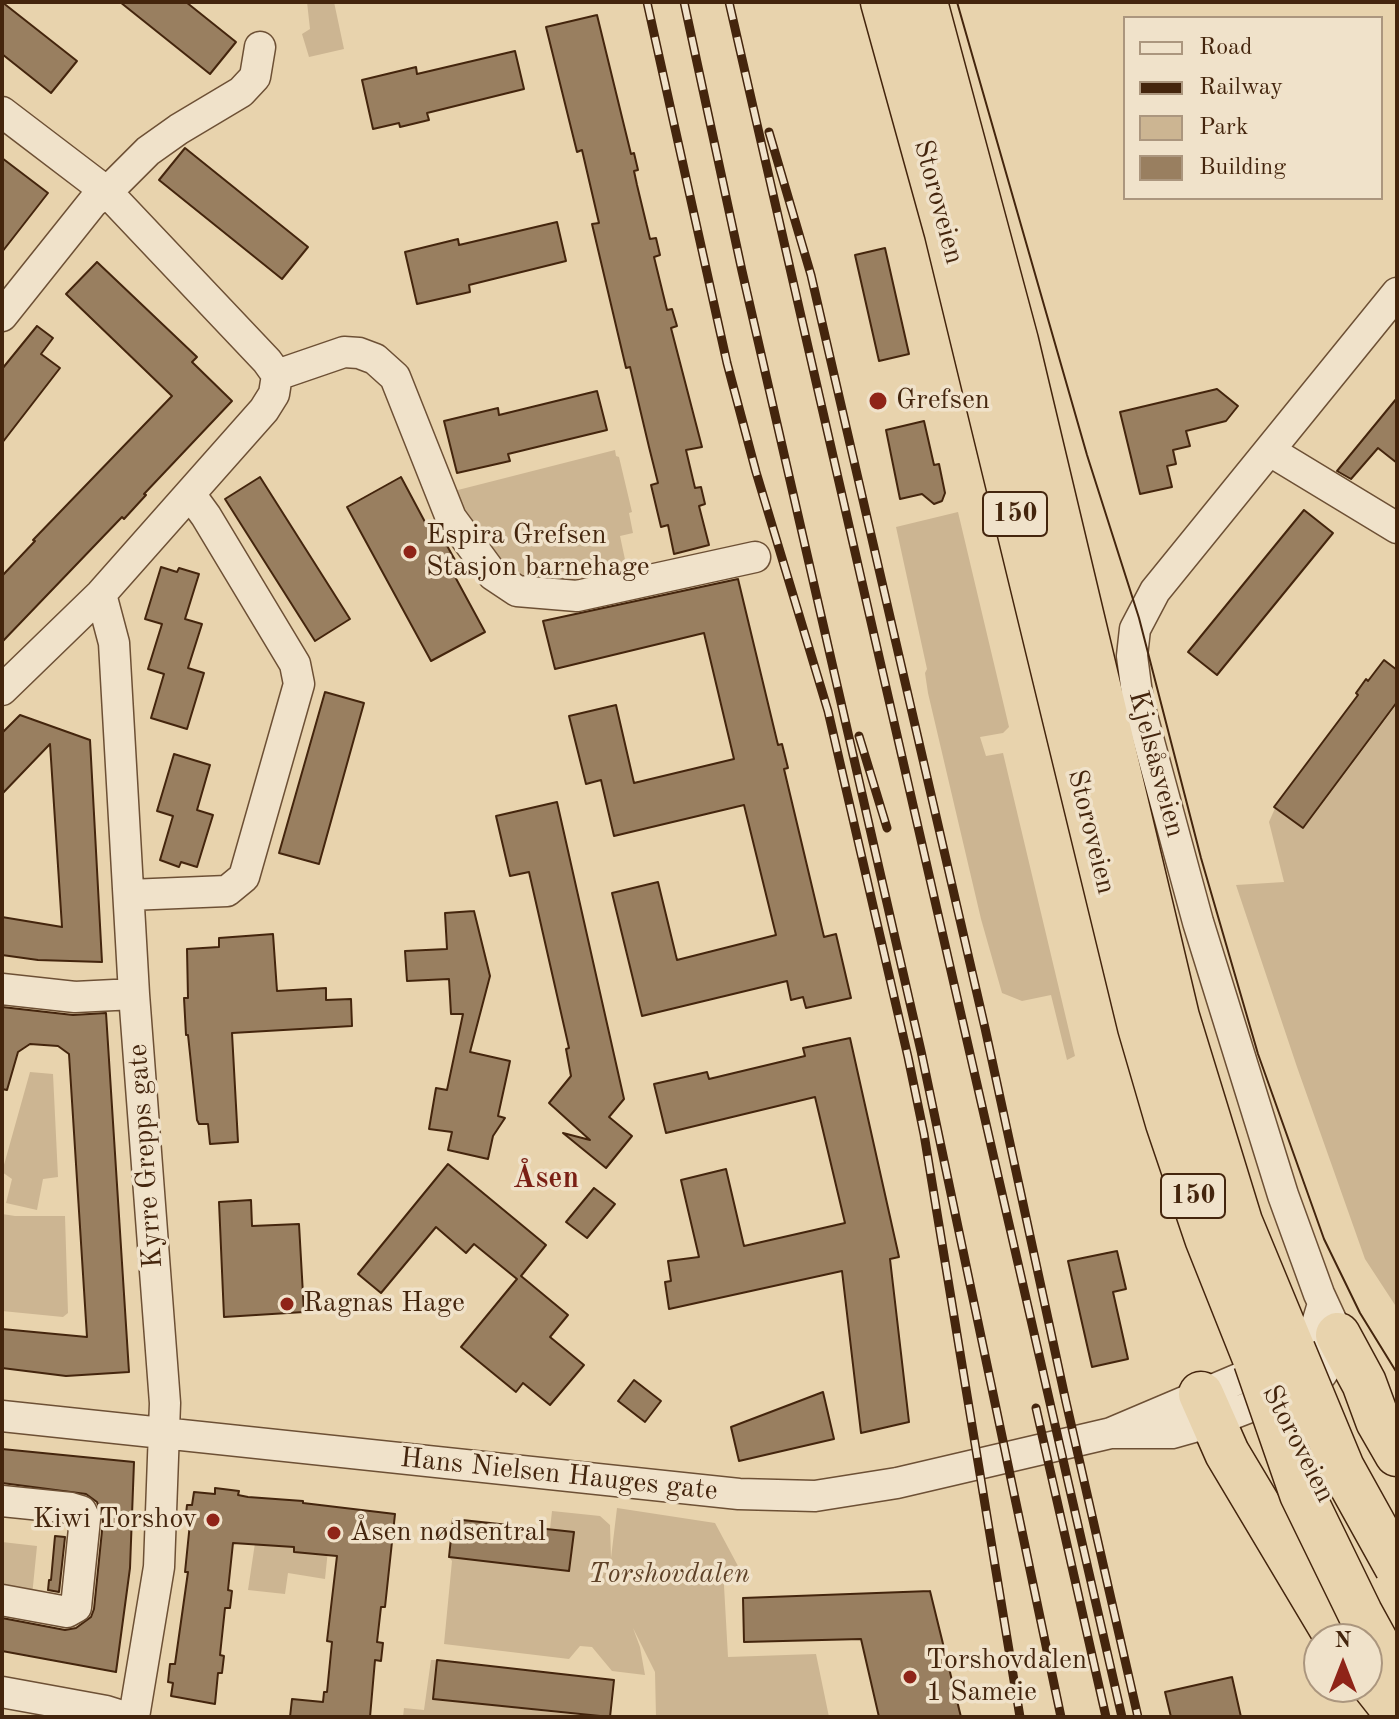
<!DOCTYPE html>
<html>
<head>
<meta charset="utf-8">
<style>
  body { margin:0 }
  #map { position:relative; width:1399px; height:1719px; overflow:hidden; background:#e8d3ad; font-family:"Old Standard TT",serif }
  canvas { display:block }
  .frame { position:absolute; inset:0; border:4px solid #44250d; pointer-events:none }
  .legend { position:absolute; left:1123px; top:16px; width:260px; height:184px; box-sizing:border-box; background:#f0e2ca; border:2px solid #ab967e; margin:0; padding:10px 14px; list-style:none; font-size:24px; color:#44250d }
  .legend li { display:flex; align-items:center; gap:16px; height:40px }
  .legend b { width:40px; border:2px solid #ab967e }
  .north { position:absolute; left:1303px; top:1623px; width:80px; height:80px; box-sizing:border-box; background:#f0e2ca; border:2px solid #ab967e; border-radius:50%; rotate:0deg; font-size:22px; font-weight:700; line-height:32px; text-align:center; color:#44250d }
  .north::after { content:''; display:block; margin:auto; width:28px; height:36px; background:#8f2418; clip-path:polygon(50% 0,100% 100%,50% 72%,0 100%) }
</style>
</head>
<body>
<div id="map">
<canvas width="1399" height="1719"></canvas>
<div class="frame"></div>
<ul class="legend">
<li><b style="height:10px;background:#f0e2ca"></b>Road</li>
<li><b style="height:10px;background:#44250d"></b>Railway</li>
<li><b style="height:22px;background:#ccb592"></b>Park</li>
<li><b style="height:22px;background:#997f60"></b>Building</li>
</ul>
<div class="north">N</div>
</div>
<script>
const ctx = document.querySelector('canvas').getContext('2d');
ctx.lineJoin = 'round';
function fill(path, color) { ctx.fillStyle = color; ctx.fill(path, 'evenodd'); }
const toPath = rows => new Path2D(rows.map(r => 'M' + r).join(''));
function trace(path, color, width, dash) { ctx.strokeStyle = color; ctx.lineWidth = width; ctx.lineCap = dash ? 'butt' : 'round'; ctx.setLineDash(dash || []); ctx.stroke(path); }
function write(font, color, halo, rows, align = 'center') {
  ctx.font = font + ' "Old Standard TT",serif'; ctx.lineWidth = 7; ctx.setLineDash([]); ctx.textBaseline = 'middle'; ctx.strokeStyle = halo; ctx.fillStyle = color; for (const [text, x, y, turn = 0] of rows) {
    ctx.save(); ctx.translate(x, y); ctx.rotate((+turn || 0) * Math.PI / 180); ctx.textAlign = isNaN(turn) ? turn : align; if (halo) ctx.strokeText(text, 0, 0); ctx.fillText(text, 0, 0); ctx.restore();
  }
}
const green = toPath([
  [307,2,334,2,344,49,309,57,302,34,310,29],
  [615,450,616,456,619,457,632,512,629,513,633,533,620,536,627,569,559,587,522,583,479,542,454,491],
  [958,512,1009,727,1003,733,980,737,986,756,1003,753,1075,1056,1067,1060,1051,995,1022,1001,1002,993,981,919,928,693,925,673,927,669,896,527],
  [1397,704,1397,1308,1365,1259,1297,1067,1236,885,1284,882,1269,822,1276,806,1305,827],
  [30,1072,53,1074,58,1177,43,1179,37,1210,6,1203,12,1179,2,1172],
  [2,1214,15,1216,65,1216,68,1313,63,1317,2,1311],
  [617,1508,715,1523,738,1566,723,1568,728,1657,816,1654,829,1717,656,1717,655,1672,633,1628,640,1647,645,1675,612,1671,592,1647,580,1646,569,1659,444,1644,452,1561,449,1557,569,1570,574,1532,550,1529,552,1511,600,1516,610,1525,611,1558],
  [2,1542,37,1546,32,1596,2,1591],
  [255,1543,294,1544,294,1552,310,1554,328,1550,325,1579,288,1573,285,1594,248,1590],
  [431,1660,437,1660,433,1699,596,1717,403,1717,404,1708,424,1710]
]);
const building = toPath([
  [2,2,77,61,51,93,2,54,2,2],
  [120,2,186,2,236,42,210,74,120,2],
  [597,15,631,154,634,153,638,170,634,171,637,185,650,239,656,238,660,255,654,257,667,310,672,309,677,326,671,328,702,447,686,450,695,488,701,487,705,504,699,506,709,545,674,554,668,525,661,527,651,485,658,483,649,447,630,367,626,368,592,224,599,223,582,150,577,152,546,27,597,15],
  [515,51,524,89,427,113,429,120,400,127,399,123,373,129,362,80,416,67,417,74,515,51],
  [185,148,308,247,282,279,159,180,185,148],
  [2,158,48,193,2,252,2,158],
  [557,222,566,261,469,285,470,292,417,304,405,252,458,239,459,245,557,222],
  [885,248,909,354,879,361,855,255,885,248],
  [97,262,197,357,192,362,232,401,144,494,146,495,124,519,122,517,2,642,2,576,35,541,33,540,172,396,66,294,97,262],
  [37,326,53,338,41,354,60,368,2,443,2,369,37,326],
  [1217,389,1238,406,1226,421,1186,431,1190,446,1173,450,1176,464,1167,466,1172,487,1140,494,1120,412,1217,389],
  [597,391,607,430,508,454,510,461,457,473,444,421,498,408,499,415,597,391],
  [1397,398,1397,463,1378,448,1351,479,1337,471,1397,398],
  [924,421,934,465,939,464,945,493,942,501,934,504,922,494,900,499,886,430,924,421],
  [260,477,350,619,315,641,225,499,260,477],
  [401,477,433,537,440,533,441,535,460,569,453,573,485,632,431,661,347,507,401,477],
  [1304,510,1333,533,1217,675,1188,652,1304,510],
  [161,567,177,572,179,568,199,574,185,619,202,624,188,668,204,673,187,729,151,718,164,674,148,669,162,624,145,619,161,567],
  [738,579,778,745,782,744,788,768,784,769,824,937,836,934,851,998,806,1008,803,997,791,1000,787,981,642,1016,612,893,658,882,677,960,776,935,744,805,614,836,601,780,586,784,569,716,616,705,634,783,734,759,704,633,555,669,543,621,738,579],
  [1384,660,1397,670,1397,702,1303,828,1274,807,1358,695,1356,693,1366,679,1368,681,1384,660],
  [325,692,364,703,319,864,279,853,325,692],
  [20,715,90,740,102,962,38,960,2,955,2,917,62,927,50,744,2,794,2,733,20,715],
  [174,754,210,765,197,810,213,815,197,867,181,862,179,867,160,860,173,816,157,811,174,754],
  [557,802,624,1099,609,1117,632,1136,606,1168,563,1133,590,1140,549,1103,571,1076,566,1049,569,1048,529,872,510,876,496,816,557,802],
  [474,911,490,976,470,1052,510,1061,498,1116,505,1118,493,1136,488,1159,448,1150,452,1132,429,1129,436,1088,447,1090,463,1014,451,1014,449,979,407,981,405,951,447,949,445,913,474,911],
  [273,934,277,991,326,988,326,1000,351,999,352,1026,232,1033,238,1142,210,1144,208,1124,199,1124,197,1120,188,1035,186,1035,184,998,188,998,187,949,219,947,219,938,273,934],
  [2,1007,73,1015,106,1013,129,1372,66,1376,2,1368,2,1329,87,1337,69,1054,58,1046,30,1044,18,1052,7,1090,2,1089,2,1007],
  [850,1038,899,1257,890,1259,909,1422,861,1433,842,1271,669,1309,665,1282,671,1281,668,1261,699,1257,681,1180,726,1169,744,1246,845,1223,815,1097,666,1133,654,1084,707,1072,709,1079,805,1056,803,1048,850,1038],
  [448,1164,546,1245,521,1276,568,1315,550,1337,584,1365,550,1405,523,1383,516,1392,461,1347,517,1279,474,1244,466,1253,436,1227,381,1293,358,1274,448,1164],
  [594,1188,615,1204,587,1238,566,1222,594,1188],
  [251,1200,252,1226,299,1224,304,1312,224,1317,219,1202,251,1200],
  [1117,1251,1126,1289,1113,1292,1128,1359,1092,1367,1068,1261,1117,1251],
  [634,1380,661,1401,645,1422,618,1401,634,1380],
  [823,1392,834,1439,739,1461,731,1427,823,1392],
  [2,1449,134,1462,130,1568,116,1672,2,1651,2,1618,65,1630,76,1628,91,1617,94,1609,103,1521,97,1502,86,1494,2,1483,2,1449],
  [215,1488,239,1491,238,1495,248,1497,303,1501,303,1503,395,1514,385,1607,381,1607,377,1642,383,1643,381,1661,375,1660,370,1717,290,1717,292,1699,323,1702,324,1692,327,1692,332,1642,327,1641,337,1556,294,1552,294,1547,233,1543,228,1590,232,1591,230,1608,225,1608,220,1655,224,1656,222,1673,218,1673,215,1704,171,1696,173,1683,168,1682,170,1664,175,1664,188,1572,185,1572,190,1523,185,1523,187,1505,192,1505,194,1492,215,1494,215,1488],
  [453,1519,574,1532,569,1571,449,1557,453,1519],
  [55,1536,65,1537,59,1592,48,1590,49,1580,51,1580,55,1536],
  [930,1591,961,1717,879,1717,861,1639,744,1642,743,1598,930,1591],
  [437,1660,614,1680,610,1717,433,1699,437,1660],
  [1232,1677,1241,1717,1171,1717,1165,1692,1232,1677]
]);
const minor = toPath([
  [2,112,107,192,267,361,277,375],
  [2,316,93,202,107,192,148,151,179,129,241,92,255,77,260,47],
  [277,375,344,352,359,353,375,359,395,377,451,518,493,575,517,591,577,596,755,557],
  [1270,451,1397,528],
  [101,594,114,643,134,994,165,1403,159,1567,134,1717],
  [2,690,101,594,264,410,274,394,277,375],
  [129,895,227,891,244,877,299,684,295,664,206,516,190,494],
  [2,989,75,997,134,994],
  [2,1416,739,1494,815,1496,897,1483,1111,1433,1295,1355,1312,1340,1323,1304],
  [1111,1433,1172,1433,1211,1422,1299,1388,1321,1375,1336,1352,1338,1335,1319,1294,1283,1195,1198,922,1138,701,1132,656,1135,629,1155,591,1397,293],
  [2,1501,71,1508,81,1511,85,1519,76,1607,67,1612,2,1600],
  [2,1692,106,1711,125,1717]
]);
const highway = toPath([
  [883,2,947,233,1140,1027,1168,1123,1207,1238,1256,1361],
  [925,2,1016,341,1177,1017,1240,1222,1293,1350],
  [1338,1335,1364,1383,1378,1421,1397,1454],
  [1201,1394,1227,1453,1338,1639],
  [1367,1676,1397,1714]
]);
const tram = toPath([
  [957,2,1087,455,1139,618,1201,858,1258,1054,1324,1239,1360,1313,1397,1373]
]);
const rail = toPath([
  [647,2,727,363,756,472,828,711,908,1057,924,1134,1020,1717],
  [684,2,742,271,921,1051,1061,1717],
  [729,2,1122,1717],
  [769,132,811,275,985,1028,1066,1402,1138,1717],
  [859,736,887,828],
  [1036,1408,1106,1717]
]);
const highwayBridge = toPath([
  [1293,1350,1342,1468,1397,1567],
  [1256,1361,1302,1494,1360,1613,1394,1675]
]);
const markers = [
  [878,401,10,"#8f2418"],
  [410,552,8,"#8f2418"],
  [287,1304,8,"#8f2418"],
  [213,1520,8,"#8f2418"],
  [334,1533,8,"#8f2418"],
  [910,1677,8,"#8f2418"]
];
const shields = [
  [1015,514,64],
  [1193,1196,64]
];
const shieldNames = [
  ["150",1015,514],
  ["150",1193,1196]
];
const streetNames = [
  ["Storoveien",938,202,75],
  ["Kjelsåsveien",1156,764,75],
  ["Storoveien",1091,832,76],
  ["Kyrre Grepps gate",146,1156,-94],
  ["Storoveien",1298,1444,63],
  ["Hans Nielsen Hauges gate",559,1475,6]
];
const poiNames = [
  ["Grefsen",896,401],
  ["Espira Grefsen",426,536],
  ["Stasjon barnehage",426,568],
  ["Ragnas Hage",303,1304],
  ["Kiwi Torshov",197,1520,"right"],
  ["Åsen nødsentral",350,1533],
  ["Torshovdalen",926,1661],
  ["1 Sameie",926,1693]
];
const parkNames = [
  ["Torshovdalen",669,1575]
];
const neighbourhoodNames = [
  ["Åsen",546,1179]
];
fill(green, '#ccb592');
fill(building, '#997f60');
trace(building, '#44250d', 2);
trace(minor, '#6d5035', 33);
trace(highway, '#44250d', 47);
trace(minor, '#f0e2ca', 30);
trace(highway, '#e8d3ad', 44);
trace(tram, '#44250d', 2);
trace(rail, '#44250d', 9);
trace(rail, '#f0e2ca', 6, [18]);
trace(highwayBridge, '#44250d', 47, []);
trace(highwayBridge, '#e8d3ad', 44);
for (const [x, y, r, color] of markers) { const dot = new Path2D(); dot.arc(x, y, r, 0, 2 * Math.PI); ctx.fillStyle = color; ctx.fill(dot); trace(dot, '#f0e2ca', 3); }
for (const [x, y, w] of shields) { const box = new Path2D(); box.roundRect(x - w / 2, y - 22, w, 44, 6); ctx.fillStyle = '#f0e2ca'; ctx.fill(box); trace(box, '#44250d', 2); }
write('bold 26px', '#44250d', null, shieldNames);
write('28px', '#44250d', '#f0e2ca', streetNames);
write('28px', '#44250d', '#f0e2ca', poiNames, 'left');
write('italic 28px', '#5f4228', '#f0e2ca', parkNames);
write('bold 30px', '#7a1f14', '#f0e2ca', neighbourhoodNames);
</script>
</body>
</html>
